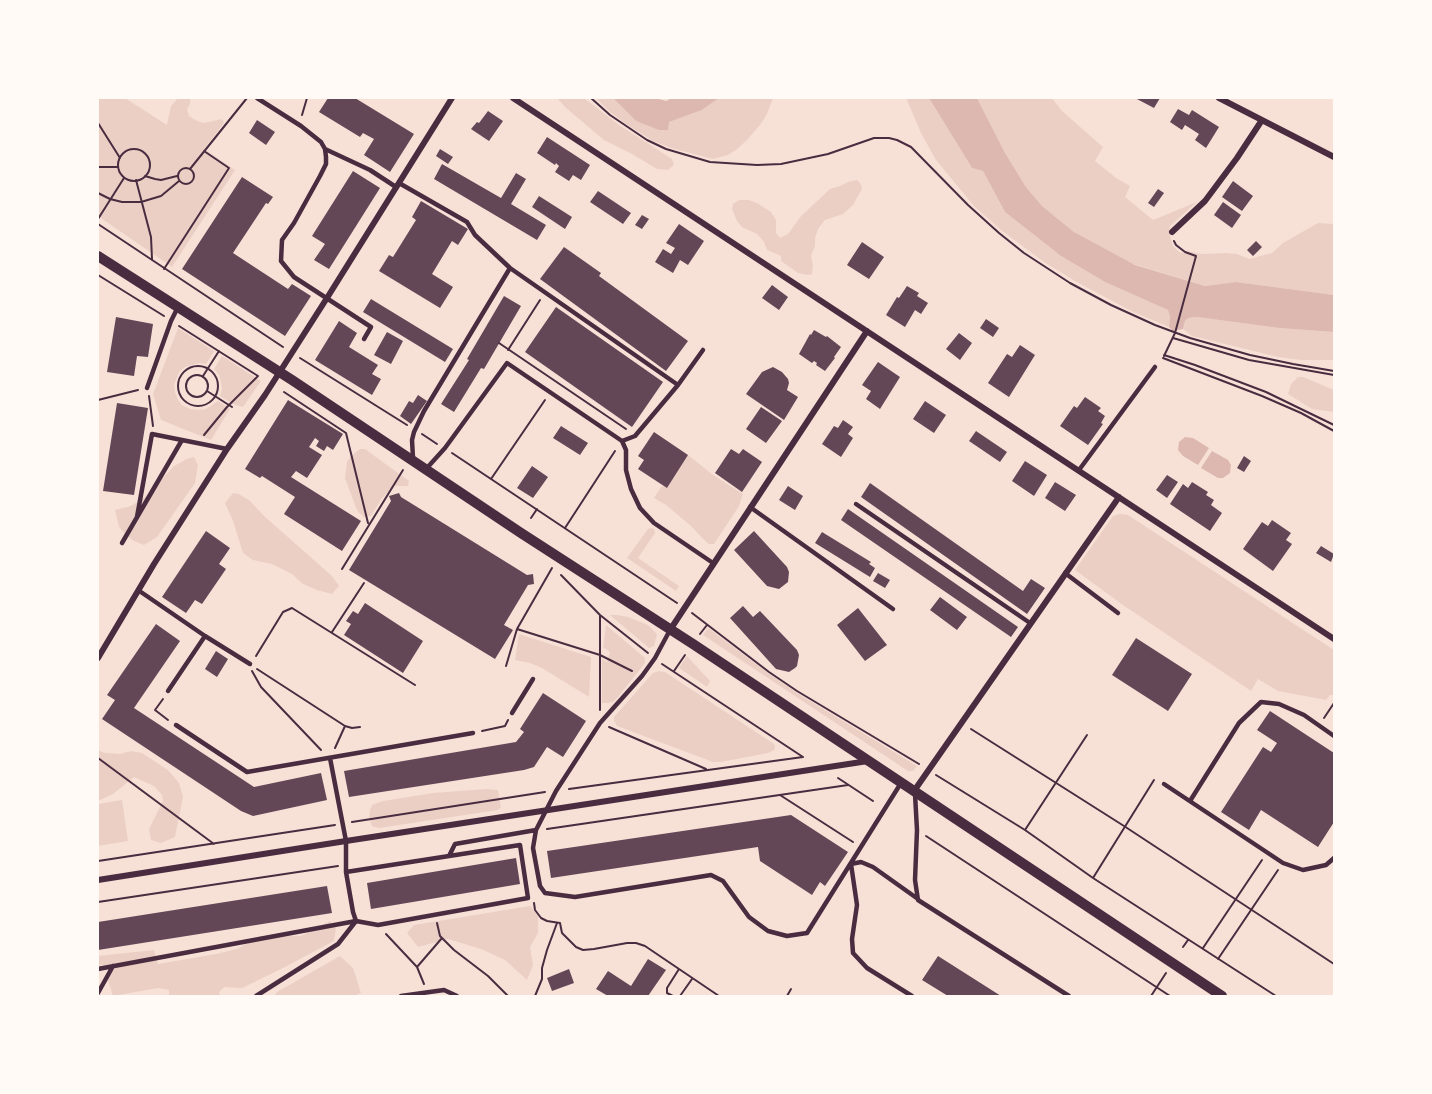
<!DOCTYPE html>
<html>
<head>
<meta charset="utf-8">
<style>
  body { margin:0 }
  #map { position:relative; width:1432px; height:1094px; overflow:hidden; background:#f7e1d7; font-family:Merriweather,serif }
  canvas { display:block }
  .frame { position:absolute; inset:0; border:99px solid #fffaf5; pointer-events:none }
</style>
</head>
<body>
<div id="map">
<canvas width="1432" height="1094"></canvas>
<div class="frame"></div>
</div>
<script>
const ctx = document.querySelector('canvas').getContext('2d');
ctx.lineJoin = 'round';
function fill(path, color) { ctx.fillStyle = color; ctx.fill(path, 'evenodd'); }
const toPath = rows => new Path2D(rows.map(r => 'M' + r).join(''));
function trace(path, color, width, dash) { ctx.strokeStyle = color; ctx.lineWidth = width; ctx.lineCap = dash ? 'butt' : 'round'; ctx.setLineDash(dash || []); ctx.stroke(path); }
const green = toPath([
  [98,98,125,98,167,125,171,106,178,98,190,98,190,104,187,109,189,116,197,121,204,123,222,119,224,123,204,149,235,170,172,267,98,216],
  [557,98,584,98,619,125,672,159,674,165,668,170,657,169,632,154,604,140,566,108],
  [596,98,613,98,636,121,667,130,669,122,702,110,719,98,773,98,767,114,760,125,747,140,736,150,728,155,713,159,671,148,653,141,623,122,610,112],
  [906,98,929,98,972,168,983,171,1005,212,1061,256,1105,282,1168,310,1170,317,1169,327,1131,311,1075,281,1044,262,1001,230,974,206,936,160,922,135],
  [977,98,1052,98,1062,111,1103,147,1095,161,1116,178,1130,186,1125,197,1153,220,1197,202,1170,226,1169,231,1171,240,1173,246,1179,252,1183,253,1188,251,1201,254,1226,253,1237,254,1249,259,1272,253,1283,243,1318,223,1334,224,1334,295,1236,282,1205,286,1130,263,1074,232,1042,206,1026,187,1005,153],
  [857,180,861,184,862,189,853,205,843,214,825,220,818,229,815,238,815,246,811,256,813,266,812,274,808,275,798,273,781,261,781,256,767,250,764,242,757,234,742,227,737,221,732,209,733,204,739,200,749,200,757,203,771,212,776,220,776,233,780,238,788,234,801,216,830,189,840,186,848,182],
  [1197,317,1279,328,1334,332,1334,360,1301,360,1278,357,1192,336,1183,329,1185,321,1188,318],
  [178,328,214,351,206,364,199,363,185,367,179,372,174,385,175,392,178,400,182,405,190,409,198,410,206,409,218,401,230,409,211,440,161,420,153,394],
  [222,356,261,381,243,407,233,404,220,396,222,390,221,382,219,375,214,369],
  [1298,377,1303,377,1334,390,1334,412,1312,409,1288,394,1291,384],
  [360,449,365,449,409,481,408,486,394,486,382,498,371,516,364,517,358,512,355,505,345,478,347,462,351,456],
  [688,455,713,475,743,494,739,506,714,544,709,544,703,539,691,526,666,505,654,498,661,487,663,486,667,488],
  [194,457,198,465,195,483,157,537,144,545,134,541,127,536,119,527,115,510,131,506,144,498,174,466,187,459],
  [233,493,239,494,250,501,264,516,332,576,339,586,332,594,317,590,303,584,292,574,272,564,253,560,243,553,233,521,225,503],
  [1120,514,1128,515,1334,650,1334,695,1330,695,1326,700,1278,691,1258,679,1251,691,1123,605,1075,570,1113,516],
  [651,528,654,529,655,533,638,558,679,586,676,591,627,558,648,529],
  [610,615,618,615,628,617,648,625,657,634,654,646,649,648],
  [606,625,645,658,645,663,618,697,613,702,607,703,602,703,602,659,607,662,610,652,603,647],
  [708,628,768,673,797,693,917,766,913,771,908,771,703,635],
  [519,634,591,657,589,697,542,668,530,663,515,660],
  [687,656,710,681,707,687,679,668],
  [659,671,665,672,774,744,775,747,774,750,768,753,721,762,713,762,617,726,614,721,614,717,653,673],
  [98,750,105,753,120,754,131,751,142,753,168,770,179,783,183,797,175,837,161,843,151,840,149,829,163,801,162,795,154,786,134,777,113,794,98,801],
  [486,789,498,790,501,807,498,810,379,828,372,826,369,818,370,810,372,805,383,801,433,793],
  [122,800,128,841,98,846,98,804],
  [530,906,538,916,538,933,530,947,533,965,527,980,505,960,481,949,448,939,418,947,407,933,414,925],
  [330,921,336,928,334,941,283,968,242,988,224,987,219,992,220,996,169,996,169,990,158,988,113,996,108,980,113,968,102,965,98,966,98,956,154,950,158,964,216,954,237,949,260,936,301,936],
  [340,956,353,968,361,993,354,996,274,996,277,992]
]);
const water = toPath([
  [613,98,655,98,666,101,672,98,719,98,702,110,669,122,668,130,659,130,636,121],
  [929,98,977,98,1005,153,1026,187,1042,206,1074,232,1135,265,1205,286,1236,282,1334,295,1334,332,1279,328,1197,317,1188,318,1185,321,1183,329,1173,331,1169,327,1170,317,1168,310,1105,282,1061,256,1005,212,983,171,972,168],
  [1185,437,1193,438,1209,448,1198,465,1183,456,1178,450,1179,442],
  [1212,451,1228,460,1231,465,1230,473,1223,478,1218,478,1201,468]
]);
const building = toPath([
  [328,98,355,98,414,134,390,172,364,155,374,139,363,133,360,137,319,112],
  [1135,98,1160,98,1154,108],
  [1178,109,1189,115,1192,110,1219,127,1206,148,1195,140,1199,134,1185,125,1182,130,1170,122],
  [488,111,503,121,489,141,471,129,477,122,479,123],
  [257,120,275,132,266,145,249,133],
  [547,137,590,165,581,180,573,175,569,181,555,172,559,166,556,163,555,165,537,153],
  [440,149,453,157,448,164,436,156],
  [442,164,501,198,516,173,526,179,511,204,546,225,537,240,434,179],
  [353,171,380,188,329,269,314,260,325,244,312,236],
  [242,177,273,197,268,204,266,203,233,253,288,289,292,284,311,296,285,336,182,269],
  [1233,181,1253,196,1242,211,1222,197],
  [1158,189,1164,193,1154,207,1148,203],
  [598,191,631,213,623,224,590,202],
  [539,196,572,217,565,229,532,207],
  [421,201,468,229,458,245,452,241,432,274,453,287,440,308,379,271,389,255,393,257,416,220,412,217],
  [1223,202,1241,215,1232,228,1214,215],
  [642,215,649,219,642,229,635,225],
  [679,224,704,241,688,265,680,260,673,273,655,262,663,249,671,254,675,248,666,243],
  [1256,241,1262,247,1253,256,1247,250],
  [862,242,884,257,869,279,847,265],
  [564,247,601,273,599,276,688,341,666,371,540,279],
  [772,285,788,297,779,310,762,298],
  [907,286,919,293,917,296,928,303,921,314,915,310,905,327,886,315,897,297,899,298],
  [504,296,521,306,484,369,481,368,454,412,441,404,469,360,467,359],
  [371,299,453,349,445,362,363,312],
  [556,307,663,382,632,427,525,352],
  [116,317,153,324,148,357,137,356,134,376,107,372],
  [986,319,999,328,993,337,980,328],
  [339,321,357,333,349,347,378,365,372,374,381,379,372,395,315,360],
  [814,330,826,337,827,336,841,347,834,357,835,358,825,371,816,365,817,363,814,361,812,363,799,354,810,334,811,335],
  [387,332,403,341,391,364,374,355],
  [959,333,972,343,960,360,946,349],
  [1020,345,1035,355,1009,397,988,383,1007,354,1012,357],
  [878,362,900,377,880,409,866,399,871,391,862,385],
  [773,367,782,372,788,379,789,383,787,390,798,397,784,420,746,394,762,372],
  [418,395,427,401,411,424,400,416,409,401,413,403],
  [1085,397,1101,408,1098,411,1105,416,1101,423,1103,424,1088,445,1060,426,1074,406,1077,408],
  [288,400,343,434,333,450,327,446,324,451,316,446,319,441,315,438,309,447,322,455,307,478,296,471,291,477,361,521,342,551,284,514,295,497,262,476,260,478,245,469],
  [925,401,946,415,934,433,913,419],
  [117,403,148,408,134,495,103,491],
  [761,407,782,421,766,443,746,429],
  [843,420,853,427,848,434,853,438,841,457,822,444,834,426,838,428],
  [561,426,588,443,580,455,553,438],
  [976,431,1007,452,1000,462,969,441],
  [654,432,688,455,667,488,638,469,644,460,638,456],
  [731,449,739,454,743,449,762,462,742,492,715,473],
  [1244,456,1251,461,1244,472,1237,468],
  [1025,461,1047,475,1034,496,1012,481],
  [532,466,548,477,533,498,517,488],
  [1167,475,1178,482,1167,498,1156,490],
  [1055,482,1076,495,1065,511,1045,498],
  [1192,482,1208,492,1206,495,1214,500,1211,505,1222,513,1210,531,1170,504,1183,484,1188,488],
  [870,483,1023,591,1031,579,1045,588,1027,614,861,497],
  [788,486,803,496,795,510,779,500],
  [399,493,401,497,527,575,533,574,534,584,528,585,504,625,513,630,495,659,349,570,391,501,389,496],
  [848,509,1018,627,1011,637,841,520],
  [1272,520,1291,533,1286,540,1292,544,1273,571,1243,549,1262,522,1268,526],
  [206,531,230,548,219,564,226,569,202,604,195,600,186,613,162,597],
  [754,531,787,567,789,572,788,582,779,589,767,586,734,550],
  [822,532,871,562,869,564,875,568,870,577,815,543],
  [1321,546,1334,554,1331,562,1316,553],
  [878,573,890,580,885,588,873,581],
  [940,597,967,617,957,630,930,610],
  [365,603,423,641,403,673,344,635,351,624,346,621,353,611,358,614],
  [743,606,753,617,760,611,797,650,799,655,797,666,795,668,789,672,776,669,730,618],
  [858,608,887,645,865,661,837,625],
  [156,624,180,641,134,708,254,787,321,773,327,800,253,816,241,811,102,719,115,700,107,695],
  [1136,638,1192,674,1168,711,1112,675],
  [216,651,228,659,217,677,205,669],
  [543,693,586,721,563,757,547,747,534,767,524,770,349,797,344,771,516,742,524,732,520,729],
  [1270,711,1334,753,1334,822,1318,847,1261,810,1249,830,1221,812,1263,747,1271,752,1277,743,1257,730],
  [791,815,848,852,825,886,820,882,812,895,760,861,758,847,551,878,547,851],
  [516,858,520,884,371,909,367,883],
  [327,886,332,913,98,950,98,922],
  [938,956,1001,996,948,996,922,980],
  [648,959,666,970,648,996,608,996,596,989,608,971,631,986],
  [569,969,574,983,552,991,547,978]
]);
const path = toPath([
  [591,98,610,115,647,140,666,149,710,162,757,165,781,164,828,154,874,138,889,138,897,140,911,147,968,205,999,233,1024,253,1070,283,1111,305,1155,325,1190,338,1250,355,1293,364,1334,371],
  [302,115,307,98],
  [98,123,120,158],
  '118 165a16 16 0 1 1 32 0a16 16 0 1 1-32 0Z',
  [98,167,118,167],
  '178 176a8 8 0 1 1 16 0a8 8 0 1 1-16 0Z',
  [190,169,247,98],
  [145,176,155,179,161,180,177,176],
  [136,180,151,237,152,259],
  [98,193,110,199,122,202,141,202,161,196,179,181],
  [98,219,124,178],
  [98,224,283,347],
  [164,269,229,168,204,151],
  [98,275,164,316],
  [179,326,258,376,227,407,204,435],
  [1173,338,1249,360,1334,375],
  [499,343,626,429],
  [508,350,540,300],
  [1164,355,1195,365,1266,392,1334,425],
  [1164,356,1175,333,1196,256,1185,252,1176,245,1174,241],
  [300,358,407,425],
  [1163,358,1262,396,1301,413,1334,431],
  '178 386a20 20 0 1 1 40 0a20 20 0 1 1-40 0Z',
  '186 386a11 11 0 1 1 22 0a11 11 0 1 1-22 0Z',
  [203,376,219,351],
  [207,391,232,407],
  [284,392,346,433],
  [149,396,153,426],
  [98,400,138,390],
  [346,433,368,523],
  [422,434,437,444],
  [452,453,677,603],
  [491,479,545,400],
  [531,518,537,509],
  [565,528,615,451],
  [342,569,403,470],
  [561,575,600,615,648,653],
  [692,613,769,672,797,691,919,764],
  [517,629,600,655,632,671],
  [332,632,364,583],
  [700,634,707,625],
  [256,656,283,612,292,608,415,685],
  [662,664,803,757],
  [506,666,517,629,552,568],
  [257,669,345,726,352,728,360,727],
  [252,671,261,687,321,750],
  [674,671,685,655],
  [163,699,155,710,168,720],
  [600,710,600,616],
  [1324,718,1334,703],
  [609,727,706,769],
  [971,729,1124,826,1334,964],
  [482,731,505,726,508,720],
  [335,748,345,726],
  [98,758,214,844],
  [936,775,1025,830,1093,878,1276,996],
  [838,778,873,801],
  [569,789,803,757],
  [780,795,853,842],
  [352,822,545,792],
  [547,829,848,785],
  [1025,830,1087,735],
  [926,836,1170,996],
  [98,861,335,825],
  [1093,878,1154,780],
  [98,902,338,866],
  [534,903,535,910,541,918,547,921,560,923,562,933,576,947,583,950,594,949,627,943,636,943,645,946,719,996],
  [437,923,440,936,454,950,488,976,508,996],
  [386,934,417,967,424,984],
  [1183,947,1188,940],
  [1203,948,1262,860],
  [1218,959,1278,870],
  [417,967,442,938],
  [535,996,542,979,542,968,547,950,557,923],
  [673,996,667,993,667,988,679,969],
  [680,996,692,979],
  [787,996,791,989],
  [1151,996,1166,973]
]);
const service = toPath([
  [257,98,301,126,321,142,325,149,326,157,326,164,320,176,294,223,282,240,281,261,294,277,371,327,364,339],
  [325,149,370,170,396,187],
  [399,183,467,222,475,235,510,268,678,385],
  [147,388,171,321,178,307],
  [622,441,635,436,678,385,703,350],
  [413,458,412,440,414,432,424,411,510,268],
  [426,469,445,448,507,363,622,441,626,450,626,470,631,489,640,508,654,523,713,563],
  [1079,470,1155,367],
  [856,504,1030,623],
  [750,507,893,609],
  [137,517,152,434,227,449],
  [122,543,182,440],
  [1065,573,1118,613],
  [138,590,205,636,168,691],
  [670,630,655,658,642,676,600,723,556,791,536,830,533,848,540,886,545,893,575,897,711,875,723,881,749,917,768,931,787,936,807,933,901,783],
  [205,636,250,664],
  [512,713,533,679],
  [176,725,247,772,473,733],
  [1164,784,1283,863,1303,870,1326,865,1334,858],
  [915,794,917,830,915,880,918,900,1069,996],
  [1190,801,1239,723,1261,702,1279,704,1304,715,1334,736],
  [449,856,455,844,536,830],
  [851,864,857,905,852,939,853,953,867,968,912,996],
  [851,864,861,862,873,867,918,899],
  [98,969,356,921,378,925,528,898,520,845,346,872],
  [98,993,113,966],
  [256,996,338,944,356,921,353,912,346,872,346,841,330,758],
  [401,996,444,990,457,996]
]);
const minor = toPath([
  [513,98,1334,639],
  [1219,98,1334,157],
  [1172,232,1205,201,1237,158,1262,120],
  [670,630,867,331],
  [98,658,154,564,227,449,265,395,327,298,452,98],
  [914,791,1119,497],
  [98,880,346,841,868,761]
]);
const tertiary = toPath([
  [98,256,292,380,521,533,693,644,1222,996]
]);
fill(green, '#ebcfc5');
fill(water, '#dcb8b0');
fill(building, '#644757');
trace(path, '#4a2c40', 2);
trace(service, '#4a2c40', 4.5);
trace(minor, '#4a2c40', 6);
trace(tertiary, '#4a2c40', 10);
</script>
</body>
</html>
